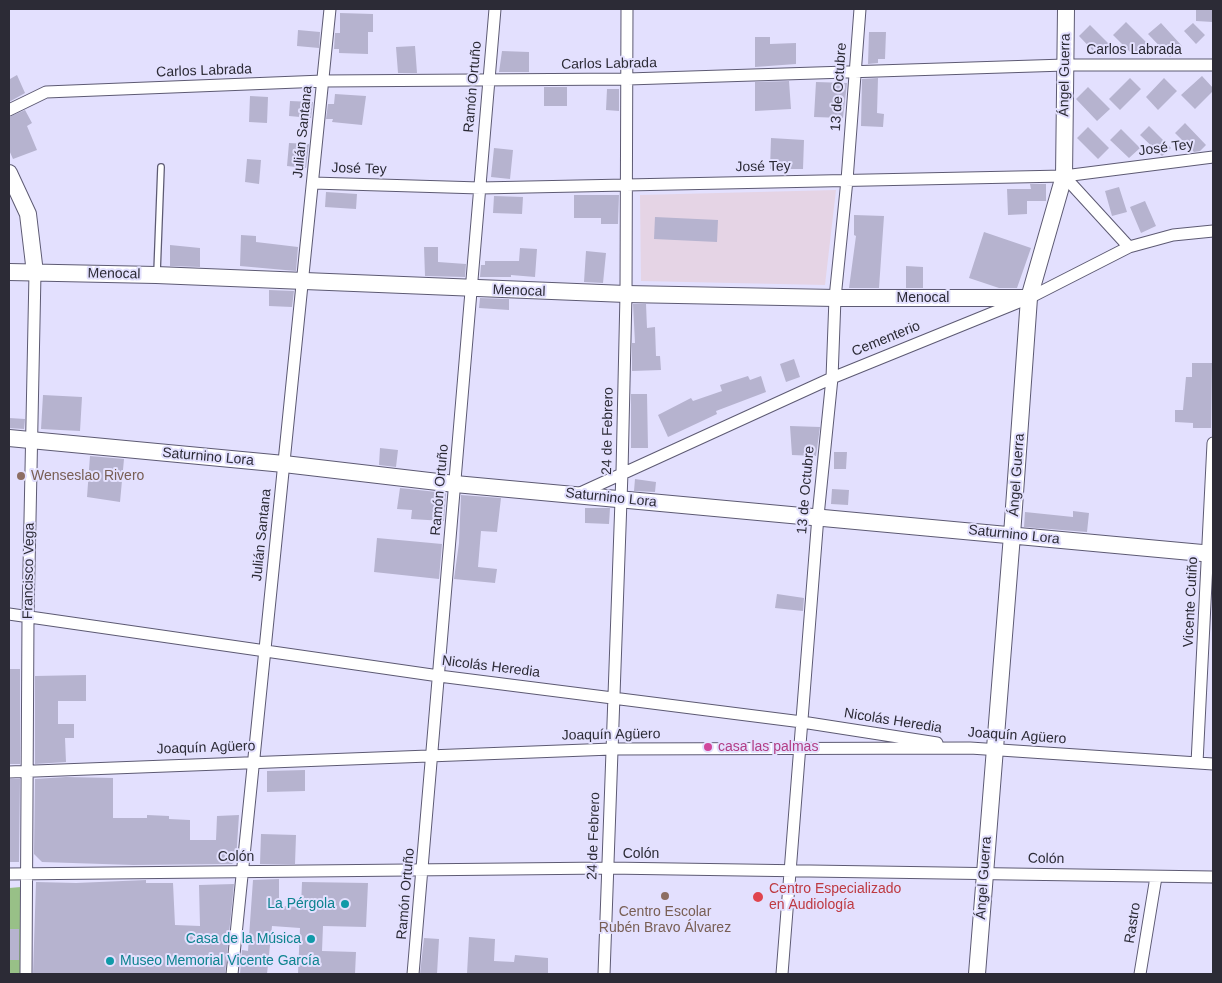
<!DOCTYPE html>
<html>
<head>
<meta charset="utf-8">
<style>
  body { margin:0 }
  #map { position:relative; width:1222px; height:983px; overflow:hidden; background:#e3e0fe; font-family:Arial,sans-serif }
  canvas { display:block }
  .frame { position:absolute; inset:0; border:10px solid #2c2b36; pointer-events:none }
</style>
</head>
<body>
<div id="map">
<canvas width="1222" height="983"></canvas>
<div class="frame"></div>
</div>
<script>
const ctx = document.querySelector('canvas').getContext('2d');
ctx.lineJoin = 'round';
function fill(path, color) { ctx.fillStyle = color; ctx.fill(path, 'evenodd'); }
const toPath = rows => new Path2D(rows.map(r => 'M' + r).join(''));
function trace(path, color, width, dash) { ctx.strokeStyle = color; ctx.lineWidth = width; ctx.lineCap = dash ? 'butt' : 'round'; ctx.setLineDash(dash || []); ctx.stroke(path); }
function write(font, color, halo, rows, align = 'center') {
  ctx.font = font + ' Arial,sans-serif'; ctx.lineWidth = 4; ctx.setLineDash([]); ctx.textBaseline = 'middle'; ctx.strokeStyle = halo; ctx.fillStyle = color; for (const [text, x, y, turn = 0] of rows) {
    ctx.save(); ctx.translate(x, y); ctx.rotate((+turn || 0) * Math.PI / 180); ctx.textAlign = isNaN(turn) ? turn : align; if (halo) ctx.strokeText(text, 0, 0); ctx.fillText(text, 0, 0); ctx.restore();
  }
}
const education = toPath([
  [836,190,825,285,641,281,640,195]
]);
const green = toPath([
  [21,887,20,974,9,974,9,888]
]);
const building = toPath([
  [1196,9,1213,9,1213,22,1196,21],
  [340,13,373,14,373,32,368,32,368,54,339,53,339,49,334,49,335,33,340,33],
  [1126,22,1147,43,1134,56,1113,35],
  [1161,23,1182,46,1170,57,1148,34],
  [1193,23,1205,35,1196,44,1184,31],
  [1090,25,1109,44,1098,56,1079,36],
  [298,30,320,32,319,48,297,46],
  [869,32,886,32,885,59,878,59,878,63,868,64],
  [755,37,770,37,770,44,796,43,796,64,755,67],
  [415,46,417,73,398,73,396,47],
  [502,51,529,52,529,72,499,72],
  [17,75,25,93,9,102,9,77,10,79],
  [1202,76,1213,88,1213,91,1195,109,1181,95],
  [878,78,877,113,884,114,883,127,861,126,862,79],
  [1130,78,1141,89,1120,110,1109,99],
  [1164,78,1177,91,1158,110,1146,97],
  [789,81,791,109,755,111,755,82],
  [816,82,847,83,843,118,814,117],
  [544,87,567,87,567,106,544,106],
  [1088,87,1110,109,1097,121,1076,99],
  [607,89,619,89,619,111,606,110],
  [335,94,366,96,362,125,332,122,333,119,326,119,328,104,334,104],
  [250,96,268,97,267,123,249,122],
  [290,101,313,102,311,118,289,116],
  [25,110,32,123,27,126,37,150,13,159,9,150,9,117],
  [1185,123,1206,145,1200,151,1194,152,1175,133],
  [1149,126,1171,148,1162,156,1140,135],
  [1088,127,1109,148,1098,159,1077,138],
  [1121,129,1140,148,1129,158,1110,140],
  [771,138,804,140,803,169,770,169],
  [289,143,309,144,306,168,287,166],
  [494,148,513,150,510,179,491,177],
  [247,159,261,160,259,184,245,182],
  [1030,184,1046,184,1046,201,1027,201,1027,214,1008,215,1007,189,1031,189],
  [1119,187,1127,212,1112,216,1105,191],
  [326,192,357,194,356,209,325,207],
  [574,195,619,195,618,224,601,224,601,218,574,218],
  [494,196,523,197,522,214,493,213],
  [1145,201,1156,226,1141,233,1130,207],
  [854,215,884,216,879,288,849,288,856,236,854,235],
  [655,217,718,220,717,242,654,239],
  [984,232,1031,248,1017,288,999,288,969,278],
  [241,235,256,236,256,242,298,247,296,271,240,266],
  [170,245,200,248,200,267,170,266],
  [424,247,438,247,438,262,466,264,465,277,425,276],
  [520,248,537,249,535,277,511,275,511,277,480,277,481,265,485,265,485,261,519,261],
  [586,251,606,253,603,283,584,282],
  [906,266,923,267,923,288,906,288],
  [269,290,294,291,292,307,269,306],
  [480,298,509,299,509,310,479,308],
  [633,304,646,304,647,328,655,327,656,356,660,356,661,370,632,371,632,343,635,343],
  [794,359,800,377,786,382,780,364],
  [1192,363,1212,363,1211,428,1193,428,1193,423,1175,422,1175,410,1183,410,1186,377,1192,377],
  [748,376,750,380,761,376,766,392,716,411,717,414,668,437,658,415,691,398,693,401,722,391,720,385],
  [631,394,647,394,648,448,631,448],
  [43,395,82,397,80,431,41,429],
  [9,418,25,419,24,429,9,428],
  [790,426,820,427,816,456,792,455],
  [380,448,398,450,396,467,379,465],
  [834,452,847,452,846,469,834,469],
  [90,456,124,459,120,502,87,497],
  [635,479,656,482,655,492,634,491],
  [400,488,446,493,444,521,411,519,412,510,397,509],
  [832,489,849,490,848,505,831,504],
  [461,495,501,498,497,532,481,531,478,567,497,569,495,583,454,579,459,543],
  [585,508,610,508,609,524,585,523],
  [1073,511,1089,513,1087,532,1024,527,1025,512,1073,517],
  [377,538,442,544,439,579,374,572],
  [777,594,804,598,803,611,775,608],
  [9,669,20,669,20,764,9,764],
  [86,675,86,701,58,701,58,724,74,724,74,738,65,738,66,762,35,764,35,676],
  [305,770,305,791,267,792,267,771],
  [66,777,113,778,113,818,147,818,147,815,169,816,169,819,190,820,190,840,216,840,217,816,239,815,236,860,232,864,133,865,42,862,34,854,35,779],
  [9,779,20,779,19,862,9,862],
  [261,834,296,835,295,864,260,864],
  [279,879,279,906,301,907,302,882,368,883,366,927,323,926,322,951,356,952,355,974,298,974,300,928,272,926,267,974,240,974,242,950,248,951,253,880],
  [146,880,146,883,173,883,175,925,200,926,199,885,234,884,225,974,33,974,36,882,76,883],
  [9,929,19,929,19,960,9,960],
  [469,937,495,939,494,961,514,962,515,955,548,958,548,974,467,974],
  [424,938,439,939,437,974,420,974]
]);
const lane = toPath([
  [157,273,161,167]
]);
const street = toPath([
  [9,110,46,92,323,81,628,79,1065,65,1213,65],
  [1064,176,1129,247],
  [313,183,480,188,1064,176,1213,157],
  [578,494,832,378,1029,298,1129,247,1173,235,1213,231],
  [9,614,439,676,802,722,937,743],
  [1197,763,1213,443],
  [9,772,612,749,970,748,1213,764],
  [9,874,608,868,1213,877],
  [26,974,28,617,35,273],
  [232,974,330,9],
  [413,974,495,9],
  [604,974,622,472,626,294,627,9],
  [782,974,818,516,832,378,835,298,847,180,860,9],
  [1140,974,1156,877]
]);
const secondary = toPath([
  [9,173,28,214,35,273],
  [9,272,156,275,626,294,835,298,1029,298],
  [9,438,284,464,455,484,1213,554],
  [977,974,1012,535,1029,298,1064,176,1066,9]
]);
const markers = [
  [21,476,5,"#8d6e63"],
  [708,747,5,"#d1479c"],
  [665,896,5,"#8d6e63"],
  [758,897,6,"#e0444e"],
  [345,904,5,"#0f9aa8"],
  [311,939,5,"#0f9aa8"],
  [110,961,5,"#0f9aa8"]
];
const streetNames = [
  ["Carlos Labrada",1134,50],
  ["Carlos Labrada",609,64,-1],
  ["Carlos Labrada",204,71,-2],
  ["Ángel Guerra",1065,75,-89],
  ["Ramón Ortuño",473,87,-85],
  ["13 de Octubre",839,87,-86],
  ["Julián Santana",303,132,-84],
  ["José Tey",1166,148,-7],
  ["José Tey",763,167,-1],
  ["José Tey",359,169,2],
  ["Menocal",114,274,1],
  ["Menocal",519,291,2],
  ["Menocal",923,298],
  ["Cementerio",886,339,-22],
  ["24 de Febrero",608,431,-89],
  ["Saturnino Lora",208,457,5],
  ["Ángel Guerra",1017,475,-86],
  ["Ramón Ortuño",440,490,-85],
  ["13 de Octubre",806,490,-85],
  ["Saturnino Lora",611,498,6],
  ["Julián Santana",262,535,-84],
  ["Saturnino Lora",1014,535,6],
  ["Francisco Vega",29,571,-89],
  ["Vicente Cutiño",1191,602,-87],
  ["Nicolás Heredia",491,667,7],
  ["Nicolás Heredia",893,721,9],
  ["Joaquín Agüero",611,735,-1],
  ["Joaquín Agüero",1017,736,4],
  ["Joaquín Agüero",206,748,-2],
  ["24 de Febrero",594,836,-88],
  ["Colón",641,854],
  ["Colón",236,857],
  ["Colón",1046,859,1],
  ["Ángel Guerra",984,878,-86],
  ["Ramón Ortuño",406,894,-85],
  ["Rastro",1133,923,-81]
];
const educationNames = [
  ["Wenseslao Rivero",31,476],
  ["Centro Escolar",665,912,"center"],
  ["Rubén Bravo Álvarez",665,928,"center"]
];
const hotelNames = [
  ["casa las palmas",718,747]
];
const healthNames = [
  ["Centro Especializado",769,889],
  ["en Audiología",769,905]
];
const cultureNames = [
  ["La Pérgola",335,904],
  ["Casa de la Música",301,939],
  ["Museo Memorial Vicente García",120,961,"left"]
];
fill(education, '#e5d4e5');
fill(green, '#98c087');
fill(building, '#b6b3cf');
trace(lane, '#5d5a73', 8);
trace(street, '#5d5a73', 13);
trace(secondary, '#5d5a73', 18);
trace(lane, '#fff', 5.5);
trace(street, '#fff', 11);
trace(secondary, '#fff', 16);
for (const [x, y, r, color] of markers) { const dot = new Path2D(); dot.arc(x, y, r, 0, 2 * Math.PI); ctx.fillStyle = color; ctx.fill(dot); trace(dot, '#e3e0fe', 2); }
write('14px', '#2c2b36', '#e3e0fe', streetNames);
write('14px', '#785e54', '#e3e0fe', educationNames, 'left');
write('14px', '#b23c85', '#e3e0fe', hotelNames, 'left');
write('14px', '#be3a42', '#e3e0fe', healthNames, 'left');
write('14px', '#0d838f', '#e3e0fe', cultureNames, 'right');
</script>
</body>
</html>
